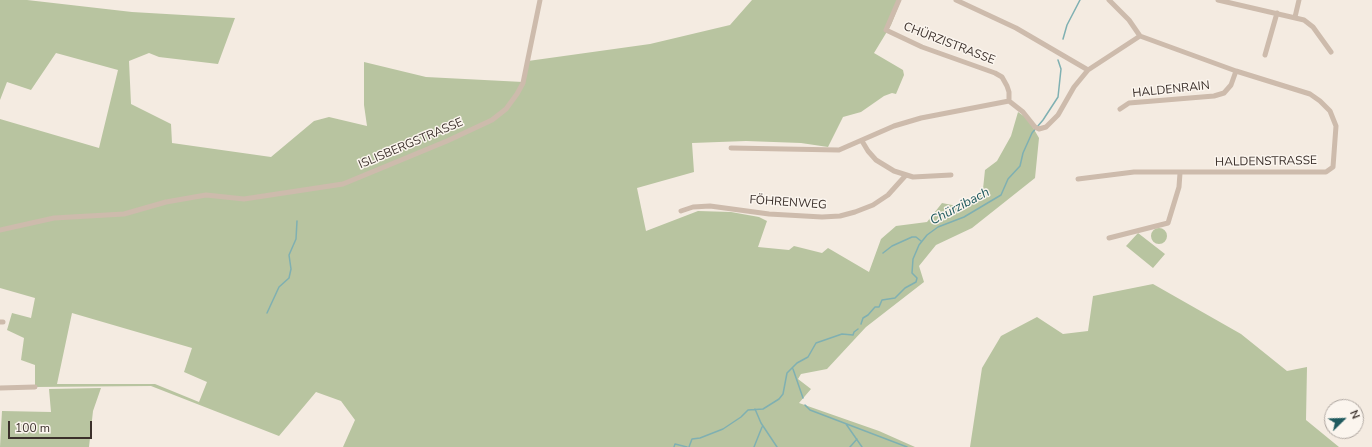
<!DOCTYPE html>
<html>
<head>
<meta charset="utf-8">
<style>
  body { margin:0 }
  #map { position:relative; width:1372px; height:447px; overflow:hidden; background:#f4ebe1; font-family:"Nunito Sans",sans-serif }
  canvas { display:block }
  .north { position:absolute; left:1324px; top:399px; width:40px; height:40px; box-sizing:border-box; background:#fbf5ee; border:1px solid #aea6a0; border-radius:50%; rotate:67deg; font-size:11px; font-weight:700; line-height:16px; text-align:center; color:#3b302b }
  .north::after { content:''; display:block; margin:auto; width:14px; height:18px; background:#1f5a5e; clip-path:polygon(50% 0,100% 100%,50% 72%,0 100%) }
  .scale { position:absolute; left:8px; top:421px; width:84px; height:18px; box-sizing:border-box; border:2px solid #3b302b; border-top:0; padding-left:5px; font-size:12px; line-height:14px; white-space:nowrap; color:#3b302b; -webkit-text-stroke:3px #fbf5ee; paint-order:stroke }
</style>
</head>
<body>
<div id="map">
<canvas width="1372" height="447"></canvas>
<div class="north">N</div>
<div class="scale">100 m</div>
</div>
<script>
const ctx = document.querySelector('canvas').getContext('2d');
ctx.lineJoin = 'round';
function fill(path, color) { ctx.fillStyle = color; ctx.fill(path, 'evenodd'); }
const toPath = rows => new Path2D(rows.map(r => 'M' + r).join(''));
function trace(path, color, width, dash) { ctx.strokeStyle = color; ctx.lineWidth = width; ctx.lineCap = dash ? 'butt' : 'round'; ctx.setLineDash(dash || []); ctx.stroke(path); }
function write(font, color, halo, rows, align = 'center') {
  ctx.font = font + ' "Nunito Sans",sans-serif'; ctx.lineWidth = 3; ctx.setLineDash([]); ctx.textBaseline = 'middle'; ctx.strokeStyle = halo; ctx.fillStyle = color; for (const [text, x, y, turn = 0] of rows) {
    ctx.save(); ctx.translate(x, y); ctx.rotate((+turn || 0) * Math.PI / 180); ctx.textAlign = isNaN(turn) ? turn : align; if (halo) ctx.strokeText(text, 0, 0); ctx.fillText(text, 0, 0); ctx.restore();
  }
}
const green = toPath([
  [0,0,27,0,132,12,235,18,218,64,159,57,149,53,129,61,131,104,171,124,172,143,271,157,314,121,329,117,367,126,364,105,364,62,426,77,523,82,528,61,650,44,730,25,752,0,901,0,891,25,874,53,903,70,904,75,896,94,892,93,884,96,861,112,843,117,828,147,801,143,746,141,692,143,694,172,637,188,646,231,698,211,731,212,759,217,767,221,758,247,789,250,794,246,822,253,828,248,869,272,881,239,896,226,927,222,942,203,962,207,983,189,985,170,997,161,1011,136,1018,112,1028,119,1039,138,1035,178,972,228,936,245,919,266,924,282,866,327,827,369,801,374,798,379,811,389,799,403,879,431,915,447,343,447,355,420,341,401,316,392,279,436,151,386,35,387,35,365,21,360,24,338,7,330,12,313,31,318,35,298,0,288,0,119,99,148,118,70,56,53,31,90,7,82,0,100],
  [72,313,192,348,184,372,207,382,199,402,155,384,57,384],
  '1151 236a8 8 0 1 1 16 0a8 8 0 1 1-16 0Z',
  [1138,233,1165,254,1153,268,1126,246],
  [1153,284,1241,334,1287,371,1307,367,1306,420,1339,447,970,447,982,368,1001,336,1037,317,1063,334,1088,331,1093,296],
  [101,388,93,411,89,447,0,447,2,411,51,412,49,389]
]);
const stream = toPath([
  [1063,39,1067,25,1080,0],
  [883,253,892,246,912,237,916,237,921,241],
  [267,313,279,287,289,278,291,269,289,255,296,239,297,221],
  [861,324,863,318,868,315,875,307,879,307,882,300,895,298,905,288,916,282,917,278,912,273,913,259,919,245,927,235,938,227,964,217,1001,195,1008,179,1020,166,1023,153,1032,133,1043,120,1058,97,1061,69,1058,60],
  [793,369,803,398],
  [805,405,810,410,907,447],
  [755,409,761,423,777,447],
  [846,424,862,447],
  [674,447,675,444,687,447],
  [689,447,692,439,700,438,723,429,741,417,748,410,763,409,779,399,783,394,787,373,797,363,808,357,816,343,842,334,853,335,854,332,858,329],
  [754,447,762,427],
  [850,447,857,439]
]);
const minor = toPath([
  [899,0,886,30,922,47,995,73,1002,77,1007,86,1009,92,1009,101],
  [956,0,1016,28,1088,70],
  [1218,0,1304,20,1313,27,1331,52],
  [1295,17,1299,0],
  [1265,55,1277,13],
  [1120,109,1129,103,1214,96,1224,93,1231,85,1236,71],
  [862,141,868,151,876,160,894,171,913,177,951,175],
  [731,148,839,150,894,126,921,118,1009,101,1023,112,1035,127,1039,129,1046,127,1058,115,1074,87,1088,70,1140,36],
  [1078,179,1134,172,1326,172,1333,167,1336,126,1330,111,1320,101,1310,94,1236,71,1140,36,1129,20,1109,0],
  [681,211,693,207,710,206,769,214,822,217,840,216,855,212,873,205,888,195,906,175],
  [0,230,54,218,124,214,166,202,206,195,244,199,343,184,447,141,492,120,506,109,517,94,523,83,540,0],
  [1109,238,1168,223,1179,187,1180,173],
  [0,322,3,322],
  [0,388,35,387]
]);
const streetNames = [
  ["CHÜRZISTRASSE",949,44,21],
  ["HALDENRAIN",1171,90,-6],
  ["ISLISBERGSTRASSE",411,144,-23],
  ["HALDENSTRASSE",1266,162,-1],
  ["FÖHRENWEG",788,203,4]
];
const waterNames = [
  ["Chürzibach",960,207,-28]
];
fill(green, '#b8c4a0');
trace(stream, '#7fb0b2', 1.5);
trace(minor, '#cdbbac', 5);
write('12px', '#3b302b', '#fbf5ee', streetNames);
write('italic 13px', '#1f5a5e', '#fbf5ee', waterNames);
</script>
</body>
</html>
